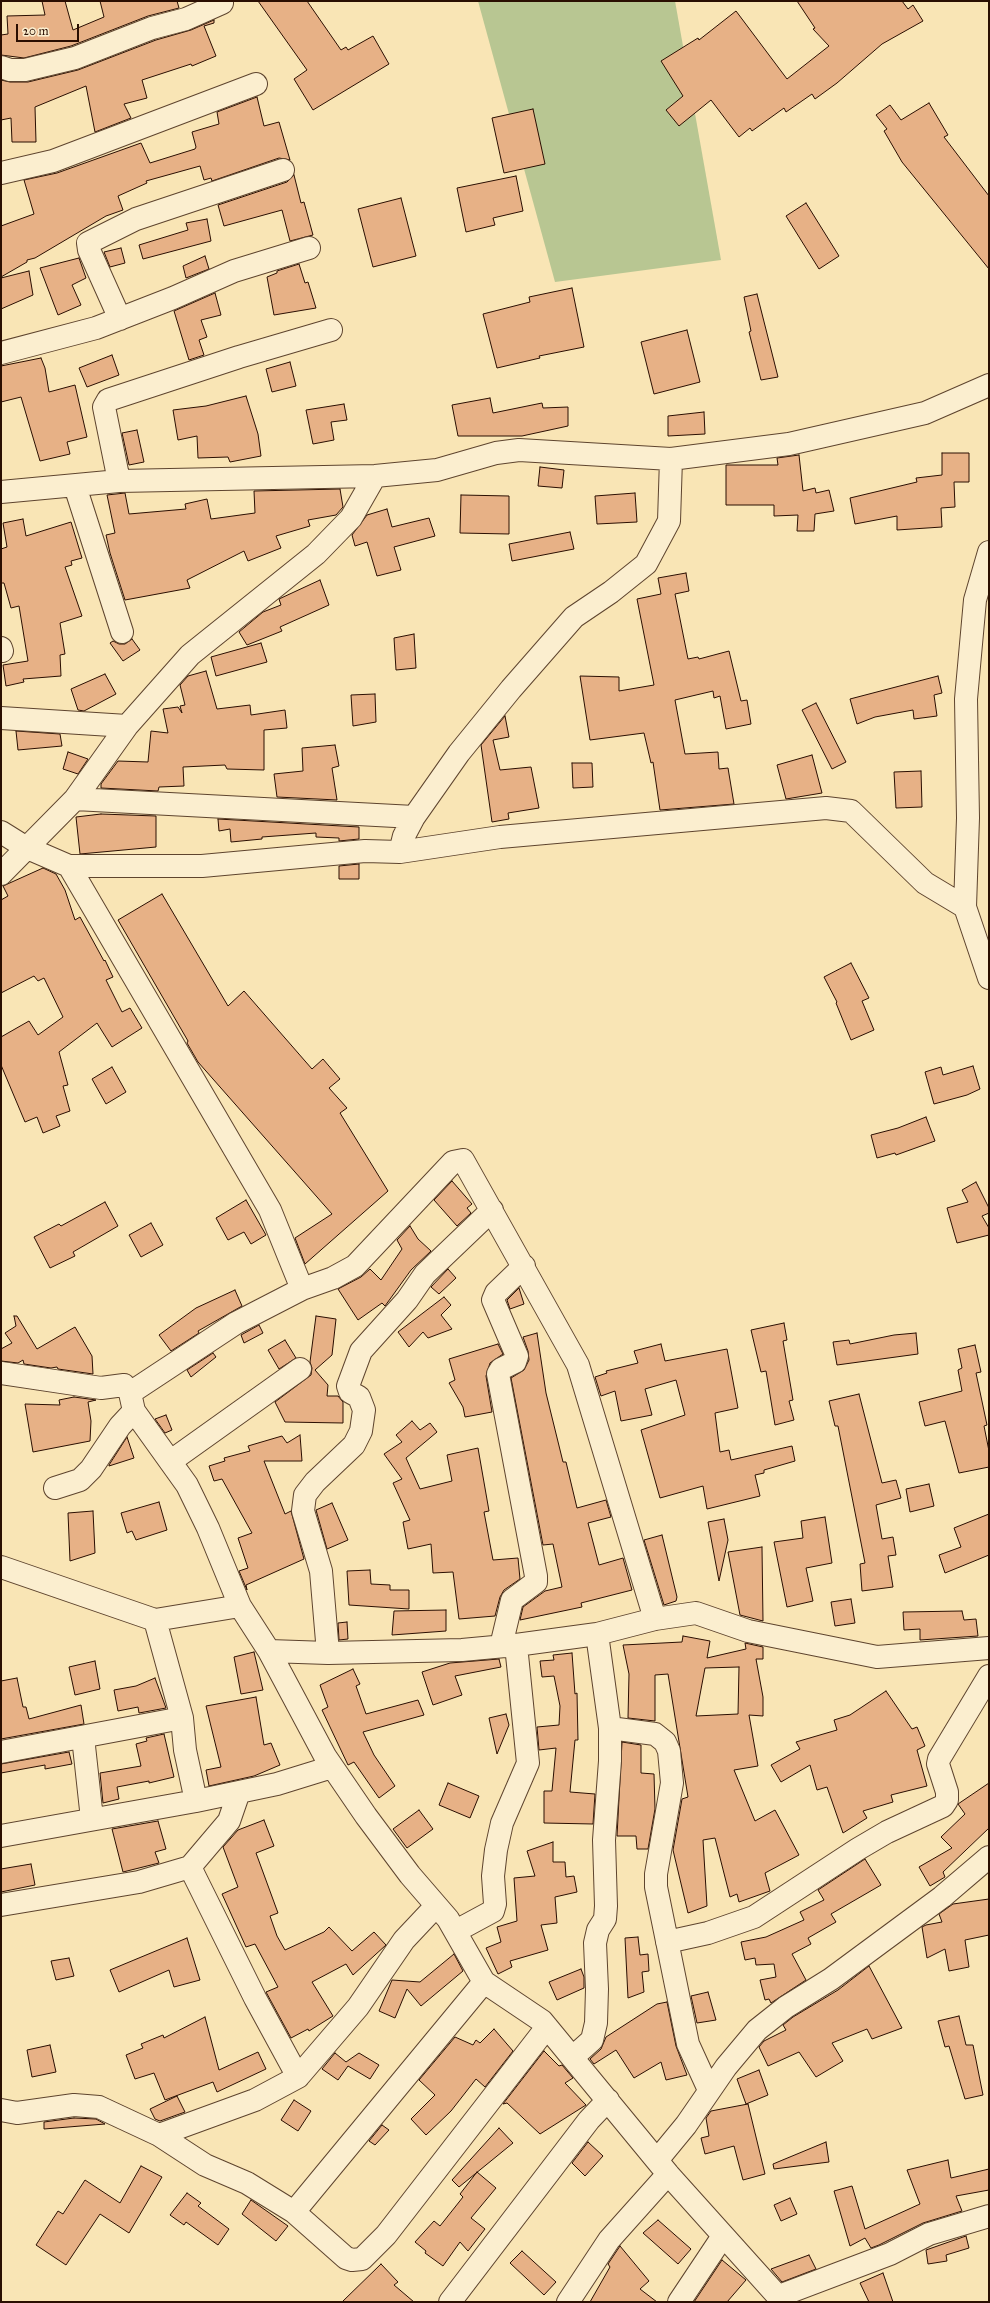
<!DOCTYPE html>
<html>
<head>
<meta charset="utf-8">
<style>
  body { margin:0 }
  #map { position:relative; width:990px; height:2303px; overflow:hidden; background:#f9e5b5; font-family:"IM FELL Great Primer",serif }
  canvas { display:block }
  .frame { position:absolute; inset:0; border:2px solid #2a0e01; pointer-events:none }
  .scale { position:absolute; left:16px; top:24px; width:63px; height:18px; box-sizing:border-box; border:2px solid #2a0e01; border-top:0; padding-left:5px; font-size:12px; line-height:14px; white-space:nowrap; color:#2a0e01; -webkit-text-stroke:3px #fbeecf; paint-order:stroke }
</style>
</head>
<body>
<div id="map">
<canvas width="990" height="2303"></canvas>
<div class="frame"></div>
<div class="scale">20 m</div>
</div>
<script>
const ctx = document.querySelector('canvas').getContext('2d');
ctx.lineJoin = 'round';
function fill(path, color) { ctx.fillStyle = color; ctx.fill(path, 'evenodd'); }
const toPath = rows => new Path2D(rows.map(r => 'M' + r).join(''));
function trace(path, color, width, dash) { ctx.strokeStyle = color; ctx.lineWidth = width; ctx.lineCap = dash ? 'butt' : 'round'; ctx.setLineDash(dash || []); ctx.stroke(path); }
const green = toPath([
  [478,1,675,1,721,260,555,282]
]);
const building = toPath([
  [42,1,65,1,73,30,104,17,100,1,177,1,179,8,148,16,71,46,24,58,1,55,1,35,8,34,7,16,45,15,42,1],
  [258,1,307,1,341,50,346,47,348,50,373,36,389,64,313,110,294,79,307,70,258,1],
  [797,1,902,1,908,9,913,5,923,21,882,44,837,83,815,99,812,94,786,112,784,108,752,131,750,128,739,137,711,100,679,126,666,110,683,96,661,61,698,38,699,40,736,11,787,79,829,46,813,29,815,28,797,1],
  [214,20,214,23,204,26,216,56,192,66,191,64,142,80,147,98,124,104,131,118,95,132,86,86,35,107,36,142,12,142,11,118,1,120,1,80,10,82,28,82,78,70,156,40,191,30,214,20],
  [257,97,264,126,279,122,290,160,279,158,212,181,211,178,204,180,200,166,146,181,147,183,118,196,123,210,106,216,35,258,27,260,27,262,1,277,1,226,34,214,24,180,57,173,141,143,150,163,195,149,196,147,192,132,219,124,217,112,257,97],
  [929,103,948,135,944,137,989,196,989,269,902,162,884,131,887,129,876,115,890,105,901,120,929,103],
  [533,109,545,164,504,173,492,118,533,109],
  [294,175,301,203,304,202,313,235,290,241,282,210,224,226,218,205,287,182,294,175],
  [516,176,523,211,493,218,495,225,466,232,457,188,516,176],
  [401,198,416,256,373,267,358,209,401,198],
  [806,203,839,256,819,269,786,216,806,203],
  [207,219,211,241,143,259,139,245,188,230,186,223,207,219],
  [121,248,125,263,110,267,104,252,121,248],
  [205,256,209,269,186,278,183,266,205,256],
  [79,258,86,278,72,285,81,305,58,315,40,268,79,258],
  [299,264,305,283,308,282,316,308,274,315,267,277,277,273,277,271,299,264],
  [29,271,33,295,1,309,1,278,29,271],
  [572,288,584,347,539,356,540,358,497,368,483,314,530,302,529,297,572,288],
  [215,293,221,315,201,320,207,337,199,340,204,355,189,360,174,311,215,293],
  [757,294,778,377,761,380,749,332,751,331,744,297,757,294],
  [687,330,700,382,654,394,641,342,687,330],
  [112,355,119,375,87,387,79,368,112,355],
  [41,358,45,368,49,392,75,385,87,437,67,442,70,454,40,461,21,397,1,402,1,366,41,358],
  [290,362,296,386,272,392,266,369,290,362],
  [246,396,258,434,261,456,230,462,228,457,198,458,197,436,178,440,173,410,206,406,246,396],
  [490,398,493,413,542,403,543,408,568,407,568,426,522,436,458,436,452,405,490,398],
  [344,404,347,420,331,422,334,440,313,444,306,410,344,404],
  [704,412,705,434,668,436,668,416,704,412],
  [137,430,144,462,129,465,122,433,137,430],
  [942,453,969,453,969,482,954,482,955,507,941,508,942,527,897,530,897,516,855,524,850,498,917,482,916,478,942,475,942,453],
  [799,455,803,491,815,488,816,493,829,490,834,511,815,514,814,531,797,531,798,515,774,516,774,505,726,505,726,465,778,465,777,458,799,455],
  [540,467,564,470,562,488,538,486,540,467],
  [340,489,343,507,336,515,308,520,310,526,276,536,281,548,248,561,244,551,187,580,190,588,125,600,110,553,106,535,115,533,107,495,125,493,129,514,186,509,185,504,207,499,211,519,255,513,254,491,340,489],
  [635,493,637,522,597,524,595,496,635,493],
  [461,495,509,496,509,534,460,533,461,495],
  [387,509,392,527,429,518,435,536,394,547,401,570,377,576,367,542,355,546,352,535,367,515,387,509],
  [23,519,26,536,71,522,82,558,71,561,72,565,65,567,82,616,60,623,65,654,60,655,61,676,23,679,24,682,6,686,3,665,28,661,19,606,11,608,4,583,1,583,1,549,7,547,3,523,23,519],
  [570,532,574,549,512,561,509,544,570,532],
  [686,573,689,591,675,594,688,659,698,657,699,659,729,651,741,701,747,700,751,724,726,729,720,696,714,698,713,691,675,700,685,754,718,752,719,769,728,768,734,804,660,810,653,762,651,763,644,733,590,740,580,676,619,677,619,691,654,685,637,599,661,594,658,578,686,573],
  [320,580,329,605,280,627,282,631,247,645,239,632,263,612,281,605,279,599,320,580],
  [414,634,416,668,396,670,394,638,414,634],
  [132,639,140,650,123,661,110,643,113,641,119,644,125,644,132,639],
  [261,643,267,662,216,676,211,657,261,643],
  [206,671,217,709,250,705,251,715,285,710,287,728,264,730,264,770,227,769,225,765,183,767,184,786,159,787,158,791,101,788,101,784,118,761,148,762,151,731,168,733,163,709,178,707,182,713,180,706,185,705,180,685,188,676,206,671],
  [105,674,116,694,84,711,78,710,71,689,105,674],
  [938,676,942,693,934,695,937,716,914,719,913,710,875,717,857,724,850,699,938,676],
  [375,694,376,722,353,726,351,695,375,694],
  [816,703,846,762,832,769,802,710,816,703],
  [505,716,509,737,493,740,500,770,531,767,539,808,508,813,509,819,492,822,481,745,505,716],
  [16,731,60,734,62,746,18,750,16,731],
  [335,745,339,766,332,768,337,800,277,797,274,774,303,771,302,748,335,745],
  [68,752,88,759,78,774,63,769,68,752],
  [812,755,822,793,786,799,777,765,812,755],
  [572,763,592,763,593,787,573,788,572,763],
  [921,771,922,807,896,808,894,772,921,771],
  [101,814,156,816,156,847,80,854,76,817,101,814],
  [218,819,359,827,359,839,339,841,339,838,316,837,316,833,262,837,262,839,231,842,230,829,219,831,218,819],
  [359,864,359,879,339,879,339,866,359,864],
  [43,868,56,874,65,890,75,920,80,917,104,961,105,960,113,977,106,980,122,1012,130,1008,142,1028,112,1047,97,1023,59,1052,68,1085,63,1086,70,1111,56,1116,60,1126,43,1133,37,1117,25,1122,1,1065,1,1037,29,1021,38,1035,63,1017,44,978,38,981,34,976,1,993,1,900,8,896,3,886,43,868],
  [162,894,228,1006,244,991,312,1069,323,1059,340,1079,329,1088,347,1108,340,1113,388,1191,305,1264,295,1238,332,1214,198,1062,187,1043,188,1041,118,920,162,894],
  [851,963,869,998,862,1001,874,1030,851,1040,836,1003,837,1002,824,977,851,963],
  [973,1066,980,1089,967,1095,934,1104,925,1072,941,1067,943,1075,973,1066],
  [112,1067,126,1092,106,1104,92,1079,112,1067],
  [926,1117,935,1141,896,1155,895,1153,877,1158,871,1135,898,1128,926,1117],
  [452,1181,472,1204,467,1208,471,1213,457,1226,434,1200,452,1181],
  [976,1182,989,1208,989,1213,982,1216,989,1228,989,1235,957,1243,947,1208,968,1202,962,1190,976,1182],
  [246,1200,266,1235,251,1244,244,1232,228,1240,216,1218,246,1200],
  [105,1202,118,1226,73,1252,75,1256,50,1268,34,1237,59,1224,61,1226,105,1202],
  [151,1223,163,1245,141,1257,129,1235,151,1223],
  [410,1226,418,1239,431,1251,411,1270,385,1306,382,1303,358,1320,338,1289,361,1277,370,1269,381,1280,402,1249,397,1240,410,1226],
  [448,1269,456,1278,439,1294,431,1287,448,1269],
  [519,1288,524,1304,510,1309,507,1300,519,1288],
  [235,1290,242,1306,198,1331,199,1333,171,1351,159,1335,196,1308,235,1290],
  [444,1297,451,1305,441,1315,452,1329,428,1338,423,1332,409,1347,398,1332,444,1297],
  [14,1316,17,1316,37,1349,75,1327,92,1356,93,1374,58,1369,57,1367,51,1368,24,1364,23,1360,18,1363,1,1361,1,1349,12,1343,5,1333,16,1326,14,1316],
  [316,1316,336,1319,332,1355,315,1370,328,1385,327,1396,338,1396,343,1402,343,1423,285,1422,275,1402,311,1375,312,1368,310,1362,316,1316],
  [784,1323,787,1340,783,1341,793,1400,789,1401,794,1420,775,1425,766,1371,761,1372,751,1330,784,1323],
  [259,1325,263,1333,244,1343,241,1335,259,1325],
  [537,1333,546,1393,563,1462,566,1462,577,1508,606,1500,611,1517,588,1523,599,1565,623,1558,632,1590,581,1603,582,1607,520,1620,523,1607,545,1591,562,1587,553,1544,543,1545,511,1378,524,1370,529,1360,528,1351,523,1337,537,1333],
  [916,1333,918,1354,837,1365,833,1342,849,1340,850,1344,894,1335,916,1333],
  [285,1340,296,1358,279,1369,268,1350,285,1340],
  [498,1344,503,1354,490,1363,486,1376,492,1412,465,1417,463,1407,449,1383,455,1380,449,1359,498,1344],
  [661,1344,665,1361,727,1349,738,1408,715,1413,720,1452,729,1450,731,1460,792,1446,795,1461,764,1470,764,1473,755,1475,760,1496,707,1509,703,1486,660,1498,641,1430,685,1415,676,1380,645,1389,652,1415,621,1421,615,1391,601,1396,595,1377,607,1373,606,1371,638,1363,634,1351,661,1344],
  [975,1345,981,1372,976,1373,987,1425,984,1426,989,1451,989,1467,959,1473,945,1421,925,1426,919,1402,962,1391,958,1370,962,1368,958,1349,975,1345],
  [213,1353,216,1357,191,1377,187,1370,213,1353],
  [859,1394,882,1483,896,1480,901,1498,876,1505,882,1539,893,1537,896,1555,888,1556,893,1587,862,1591,860,1564,865,1563,838,1426,835,1426,829,1401,859,1394],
  [74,1397,96,1400,88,1402,91,1421,90,1441,33,1452,25,1404,60,1405,59,1400,74,1397],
  [166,1415,172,1430,165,1433,155,1419,166,1415],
  [412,1421,420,1430,430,1423,437,1432,406,1458,420,1489,452,1481,447,1455,478,1448,489,1511,484,1512,493,1560,518,1558,520,1579,504,1590,500,1597,495,1616,459,1619,453,1572,433,1573,431,1544,408,1549,403,1522,410,1520,393,1483,402,1479,384,1454,402,1442,396,1435,412,1421],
  [300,1435,302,1461,264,1461,285,1514,291,1511,304,1559,246,1585,247,1590,239,1571,248,1568,238,1538,252,1533,222,1479,214,1481,209,1466,225,1461,224,1458,250,1451,248,1446,282,1436,287,1443,300,1435],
  [127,1437,134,1458,109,1466,109,1465,127,1437],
  [929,1484,934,1506,910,1512,906,1489,929,1484],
  [159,1502,167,1530,136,1540,132,1531,127,1533,121,1513,159,1502],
  [332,1503,348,1540,327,1549,316,1510,332,1503],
  [93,1511,95,1553,70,1561,68,1513,93,1511],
  [989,1514,989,1555,945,1573,939,1555,961,1547,954,1528,989,1514],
  [825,1517,832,1563,806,1568,813,1601,787,1607,774,1542,803,1538,801,1521,825,1517],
  [724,1519,728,1540,719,1581,708,1522,724,1519],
  [662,1535,677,1597,676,1601,664,1605,644,1540,662,1535],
  [762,1547,763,1621,740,1615,728,1552,762,1547],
  [370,1570,371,1584,390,1585,390,1590,409,1590,409,1609,349,1605,347,1571,370,1570],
  [851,1599,855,1623,835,1626,831,1602,851,1599],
  [446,1610,446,1631,392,1635,394,1611,446,1610],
  [962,1611,964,1620,976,1619,978,1636,920,1640,920,1629,904,1630,903,1612,962,1611],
  [347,1622,348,1639,339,1640,338,1623,347,1622],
  [683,1636,710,1641,707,1658,746,1649,745,1643,763,1647,763,1659,756,1659,763,1697,763,1716,749,1715,758,1766,734,1770,755,1821,775,1810,799,1855,765,1873,770,1891,739,1902,737,1894,730,1897,715,1838,703,1840,707,1906,688,1913,673,1850,682,1799,688,1797,668,1674,655,1675,655,1721,628,1718,629,1674,623,1645,682,1642,683,1636],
  [739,1667,738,1714,696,1716,705,1668,739,1667],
  [254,1652,263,1690,241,1694,234,1657,254,1652],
  [572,1653,575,1694,577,1693,578,1740,575,1740,570,1792,595,1794,593,1824,544,1823,544,1791,552,1791,556,1748,539,1750,537,1727,559,1725,560,1706,554,1676,542,1677,540,1661,554,1660,553,1655,572,1653],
  [499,1659,501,1667,455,1676,462,1695,433,1705,422,1672,450,1663,499,1659],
  [95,1661,100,1689,75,1695,69,1667,95,1661],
  [353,1669,360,1684,356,1686,366,1714,418,1700,424,1715,363,1732,374,1755,395,1786,379,1798,354,1762,348,1765,322,1710,328,1707,320,1685,353,1669],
  [17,1678,23,1707,26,1707,29,1719,81,1705,84,1724,1,1739,1,1681,17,1678],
  [155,1678,166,1708,139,1713,138,1707,118,1711,114,1690,136,1686,155,1678],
  [886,1691,912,1729,917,1727,925,1746,917,1750,927,1786,891,1795,893,1802,863,1811,867,1818,843,1833,827,1787,817,1790,810,1765,781,1782,771,1765,800,1749,796,1742,837,1730,834,1720,850,1715,886,1691],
  [256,1697,264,1745,271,1743,280,1765,254,1776,209,1786,206,1770,221,1767,206,1706,256,1697],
  [506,1714,509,1725,497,1754,489,1718,506,1714],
  [164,1734,174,1777,149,1783,149,1781,117,1787,119,1799,103,1803,100,1773,141,1766,136,1744,147,1741,146,1738,164,1734],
  [622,1742,641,1745,641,1773,654,1774,655,1809,648,1849,637,1849,636,1836,617,1836,622,1742],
  [69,1752,72,1764,45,1769,45,1765,1,1773,1,1764,69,1752],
  [448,1783,479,1796,470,1818,439,1805,448,1783],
  [989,1783,989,1828,943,1872,945,1877,930,1886,919,1867,952,1848,941,1837,965,1814,958,1804,989,1783],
  [419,1810,433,1829,407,1848,393,1829,419,1810],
  [264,1820,274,1846,256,1853,278,1913,270,1916,277,1936,285,1950,324,1932,329,1927,352,1951,374,1932,386,1945,353,1975,346,1964,312,1982,333,2016,309,2031,308,2029,291,2038,266,1992,278,1987,255,1944,246,1947,222,1894,238,1887,223,1847,238,1830,264,1820],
  [158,1821,166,1849,155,1852,159,1863,123,1872,112,1829,158,1821],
  [553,1842,553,1862,565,1862,566,1877,574,1876,577,1892,555,1897,557,1923,541,1925,548,1950,510,1961,512,1967,498,1974,486,1948,501,1942,497,1927,517,1921,514,1878,535,1876,527,1851,553,1842],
  [865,1859,881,1885,831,1914,836,1922,808,1938,811,1944,792,1954,806,1980,771,2003,769,1999,765,2000,760,1980,776,1977,774,1964,756,1965,755,1958,745,1960,741,1942,766,1937,804,1920,800,1912,824,1900,818,1890,865,1859],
  [31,1864,35,1885,1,1892,1,1869,31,1864],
  [989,1899,989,1935,965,1940,969,1967,949,1971,945,1949,927,1958,922,1927,926,1925,942,1922,939,1914,953,1904,989,1899],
  [638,1937,640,1955,648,1954,649,1971,642,1972,644,1992,628,1998,625,1938,638,1937],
  [187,1938,200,1980,174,1987,169,1970,119,1992,110,1970,187,1938],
  [454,1954,463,1971,421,2006,407,1989,395,2018,379,2011,392,1980,420,1982,454,1954],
  [69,1958,74,1976,56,1980,51,1961,69,1958],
  [869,1966,902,2028,872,2039,867,2029,832,2043,843,2061,816,2077,799,2052,768,2066,759,2047,764,2041,786,2030,783,2025,793,2017,838,1990,869,1966],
  [581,1969,584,1977,584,1988,557,2000,549,1982,581,1969],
  [708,1992,716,2020,697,2023,691,1996,708,1992],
  [667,2002,676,2046,687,2075,666,2080,661,2062,634,2078,616,2050,594,2064,590,2059,601,2049,606,2037,657,2004,667,2002],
  [959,2016,966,2045,973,2045,983,2095,965,2099,949,2046,945,2047,938,2021,959,2016],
  [205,2017,219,2070,258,2052,266,2069,217,2092,213,2082,165,2100,154,2073,135,2079,126,2055,143,2048,141,2044,163,2035,164,2038,205,2017],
  [494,2029,513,2051,485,2087,476,2079,451,2111,426,2135,411,2119,435,2095,419,2080,455,2037,473,2045,476,2040,480,2043,494,2029],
  [50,2045,56,2072,32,2077,27,2050,50,2045],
  [544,2051,559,2066,562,2065,573,2078,565,2083,586,2105,540,2134,507,2103,503,2104,544,2051],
  [335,2053,346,2062,359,2053,379,2065,370,2079,348,2066,338,2080,322,2069,335,2053],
  [759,2070,768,2095,746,2104,737,2079,759,2070],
  [177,2096,185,2112,160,2121,155,2119,150,2109,177,2096],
  [294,2100,311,2111,298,2131,281,2120,294,2100],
  [748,2104,765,2174,743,2180,734,2146,705,2154,701,2138,709,2136,706,2118,711,2111,748,2104],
  [74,2118,96,2119,105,2124,44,2129,44,2122,74,2118],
  [382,2125,389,2130,375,2145,369,2141,382,2125],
  [499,2128,513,2143,459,2187,452,2180,499,2128],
  [588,2142,603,2156,585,2176,572,2163,588,2142],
  [826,2142,829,2162,774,2169,773,2164,826,2142],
  [948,2160,951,2178,989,2169,989,2190,956,2196,962,2211,923,2223,879,2245,871,2248,865,2238,850,2246,834,2191,852,2186,865,2229,920,2204,907,2170,948,2160],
  [141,2166,162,2177,129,2233,100,2214,66,2265,36,2245,58,2211,63,2214,85,2180,120,2203,141,2166],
  [477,2172,496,2188,471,2218,485,2229,468,2251,460,2242,443,2266,425,2253,426,2251,415,2242,434,2221,440,2226,463,2197,460,2194,477,2172],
  [187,2193,201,2203,198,2206,229,2229,218,2245,186,2222,184,2225,170,2215,187,2193],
  [790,2198,797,2214,781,2221,774,2205,790,2198],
  [251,2200,288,2226,276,2241,242,2214,251,2200],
  [658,2220,691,2249,678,2264,643,2233,658,2220],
  [966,2236,969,2248,946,2255,947,2261,928,2264,926,2250,966,2236],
  [620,2246,649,2281,640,2289,657,2302,590,2302,610,2267,608,2264,620,2246],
  [522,2251,556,2282,544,2295,510,2263,522,2251],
  [809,2255,816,2269,782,2282,771,2269,809,2255],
  [722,2260,746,2280,727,2302,694,2302,722,2260],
  [381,2264,398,2282,394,2285,414,2302,342,2302,381,2264],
  [883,2273,893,2302,869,2302,860,2283,883,2273]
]);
const minor = toPath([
  [1,67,10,70,25,70,75,58,152,28,186,19,222,3],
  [1,173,53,161,256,84],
  [120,319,89,250,88,243,136,219,283,170],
  [1,353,96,328,173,298,234,271,309,248],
  [119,481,104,407,108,400,239,357,331,330],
  [75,486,122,632],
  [1,492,119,481,375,476,437,470,496,453,519,450,671,459,789,444,925,413,989,385],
  [989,552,975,600,966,699,968,818,965,907,989,978],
  [1,648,2,651],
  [1,718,127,726],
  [75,799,414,817],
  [1,832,25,847,69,866,202,866,365,851,400,852,404,836,414,817,459,753,511,689,574,617,611,592,646,564,669,521,671,459],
  [400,852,500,837,826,808,851,811,925,883,965,907],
  [69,866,270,1210,302,1289,236,1323,130,1393,134,1411,187,1485,208,1528,240,1606,269,1651,325,1756,366,1816,410,1875,448,1919,484,1982,542,2021,668,2174,783,2302],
  [1,874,75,799,127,726,190,655,316,554,351,518,375,476],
  [302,1289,333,1278,355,1266,453,1162,463,1160,578,1365,655,1619],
  [1,1373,101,1388,124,1385,130,1393],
  [171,1461,300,1369],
  [55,1488,80,1480,91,1469,120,1426,134,1411],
  [1,1567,155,1620,182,1718,185,1750,196,1801,277,1784,332,1767],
  [155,1620,240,1606],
  [501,1646,512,1600,536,1582,536,1576,498,1374,501,1369,515,1362,517,1356,493,1300,496,1293,524,1266],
  [269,1651,328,1653,462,1650,516,1645,597,1634,655,1619,696,1613,748,1631,877,1657,989,1648],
  [328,1653,321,1571,303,1511,305,1495,315,1482,354,1445,361,1431,364,1410,359,1397,350,1392,348,1386,361,1351,407,1300,425,1274,492,1210],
  [610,1728,655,1734,665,1742,669,1751,672,1783,656,1874,656,1887,688,2044,709,2090],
  [83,1737,92,1819],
  [1,1752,182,1718],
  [1,1836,196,1801],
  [190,1867,255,1998,298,2077],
  [1,1905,139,1882,190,1867,229,1821,239,1792],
  [456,1931,493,1911,495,1904,493,1876,496,1850,502,1823,528,1763,516,1645],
  [667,1942,708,1933,754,1917,858,1849,887,1832,943,1806,947,1800,947,1792,938,1764,939,1759,989,1676],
  [573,2057,592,2040,596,2023,597,1989,595,1943,598,1930,605,1919,606,1906,604,1840,610,1761,610,1728,597,1634],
  [1,2110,17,2113,74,2105,99,2107,159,2135,205,2165,247,2183,294,2212,346,2258,352,2260,362,2259,386,2235,547,2027],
  [159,2135,255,2100,298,2077,358,2007,404,1940,436,1906],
  [658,2159,686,2125,726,2067,757,2030,786,2007,831,1979,942,1897,989,1857],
  [294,2212,484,1982],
  [779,2296,890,2254,929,2234,989,2216],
  [450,2302,589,2120,608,2100],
  [568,2302,609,2240,668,2174],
  [679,2302,723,2236]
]);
fill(green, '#b8c692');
fill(building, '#e7b186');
trace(building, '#2a0e01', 1);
trace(minor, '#5e442e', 24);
trace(minor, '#fbeecf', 22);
</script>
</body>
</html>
